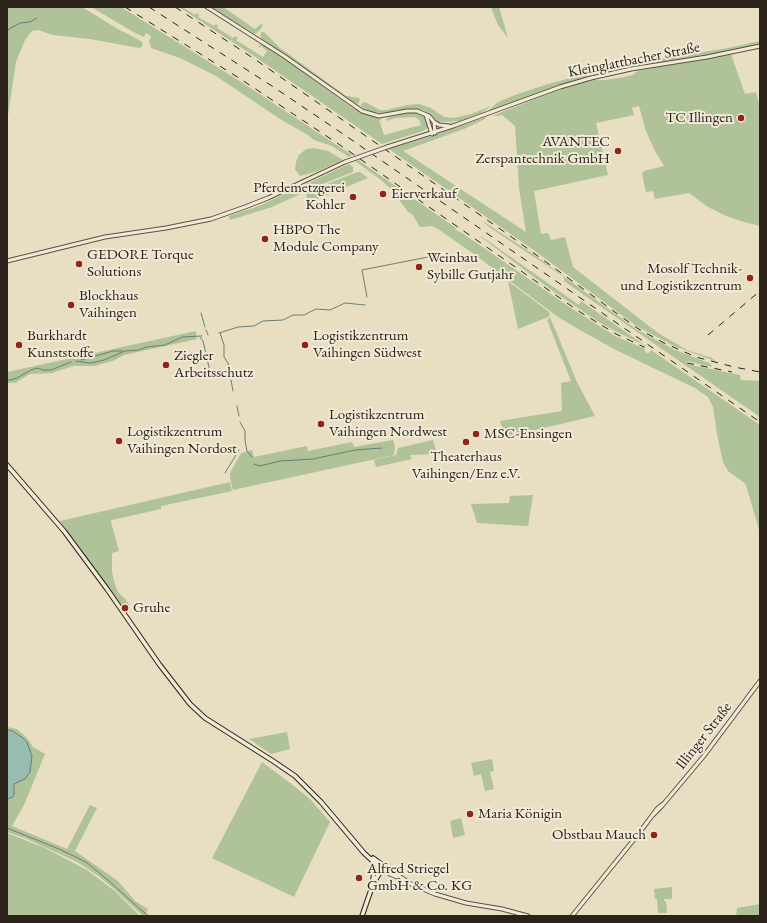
<!DOCTYPE html>
<html>
<head>
<meta charset="utf-8">
<style>
  body { margin:0 }
  #map { position:relative; width:767px; height:923px; overflow:hidden; background:#e8dec2; font-family:"EB Garamond",serif }
  canvas { display:block }
  .frame { position:absolute; inset:0; border:8px solid #2b2219; pointer-events:none }
</style>
</head>
<body>
<div id="map">
<canvas width="767" height="923"></canvas>
<div class="frame"></div>
</div>
<script>
const ctx = document.querySelector('canvas').getContext('2d');
ctx.lineJoin = 'round';
function fill(path, color) { ctx.fillStyle = color; ctx.fill(path, 'evenodd'); }
const toPath = rows => new Path2D(rows.map(r => 'M' + r).join(''));
function trace(path, color, width, dash) { ctx.strokeStyle = color; ctx.lineWidth = width; ctx.lineCap = dash ? 'butt' : 'round'; ctx.setLineDash(dash || []); ctx.stroke(path); }
function write(font, color, halo, rows, align = 'center') {
  ctx.font = font + ' "EB Garamond",serif'; ctx.lineWidth = 4; ctx.setLineDash([]); ctx.textBaseline = 'middle'; ctx.strokeStyle = halo; ctx.fillStyle = color; for (const [text, x, y, turn = 0] of rows) {
    ctx.save(); ctx.translate(x, y); ctx.rotate((+turn || 0) * Math.PI / 180); ctx.textAlign = isNaN(turn) ? turn : align; if (halo) ctx.strokeText(text, 0, 0); ctx.fillText(text, 0, 0); ctx.restore();
  }
}
const green = toPath([
  [9,7,82,7,118,29,141,41,143,44,142,47,139,48,90,39,53,35,38,30,32,31,25,40,16,62,7,122,7,11],
  [91,7,121,7,238,80,352,155,349,157,332,146,314,140,308,135,280,119,216,76,180,58,151,48,149,41,151,36,146,33,144,37,135,33],
  [179,7,184,7,184,8,195,15,196,13,199,14,198,17,214,26,216,24,218,26,217,28,233,38,235,36,238,38,236,40,263,57,267,51,261,46,259,48,258,47,261,44,264,44,351,107,362,113,380,117,381,120,379,121,379,122,382,122,380,123,384,135,421,125,419,120,415,117,396,118,386,121,387,118,409,112,417,113,424,116,427,119,429,127,423,131,382,144,254,56],
  [210,7,223,7,255,29,261,24,263,25,262,27,259,31,255,34],
  [491,7,499,7,508,38,498,25],
  [262,32,264,32,280,48,342,93,346,96,359,98,360,100,358,104,356,104,341,95,262,39,260,35],
  [760,41,760,44,725,52,617,69,629,64,728,48],
  [731,54,745,94,756,92,760,108,760,226,744,222,724,215,708,207,689,193,655,199,653,191,646,192,642,174,644,171,664,166,655,151,646,131,639,106,632,108,634,115,596,123,608,175,534,191,541,234,548,233,551,240,565,237,573,267,658,333,687,350,712,358,715,361,674,346,638,327,535,251,389,149,435,135,486,117,485,119,464,129,403,151,526,232,519,188,515,126,502,115,496,116,494,115,561,89,593,80,606,80,624,77,633,75,636,72,641,70],
  [586,74,588,75,587,77,543,91,461,122,446,124,441,124,464,121,487,112,498,102,515,95,548,84],
  [365,102,380,110,386,110,407,105,419,104,431,108,444,117,454,118,471,114,491,106,483,112,460,121,441,122,439,123,428,113,423,110,407,109,382,113,373,112,361,107,361,104],
  [314,148,328,151,343,160,315,172,300,176,295,169,296,162,299,155,306,149],
  [358,160,456,228,455,230,462,233,571,308,615,336,643,348,644,345,617,332,597,321,550,289,481,237,481,236,579,305,581,301,646,346,644,350,648,354,651,350,760,425,760,533,746,485,742,481,728,471,723,462,717,434,713,407,708,397,695,388,616,350,578,329,558,317,471,252,438,229,432,226,420,227,412,214,408,212,392,190,381,180,355,161],
  [349,164,353,167,353,172,320,185,272,207,230,220,229,216,259,206],
  [357,172,360,172,368,178,310,202,306,196,307,193,327,184],
  [481,220,533,254,636,329,673,349,711,364,712,367,687,361,686,364,740,375,741,380,760,381,760,417,584,295,564,281,564,277,489,227],
  [508,281,549,312,550,315,548,317,518,329],
  [550,317,576,380,595,416,505,437,500,421,562,411,561,383,571,381,547,320],
  [196,331,197,339,124,355,115,360,95,366,73,366,52,373,30,374,15,383,7,383,7,372],
  [393,440,395,447,394,455,233,490,230,478,230,473,241,453,252,450,254,457,307,446,308,451,352,442,354,447],
  [433,440,437,454,410,455,412,459,376,467,374,460,396,455,398,448],
  [230,482,232,491,161,506,161,509,112,520,111,522,119,551,112,553,112,571,114,582,118,592,126,600,129,605,129,610,125,612,60,521],
  [533,495,528,526,477,523,471,504,509,503,510,496],
  [7,727,17,729,27,738,33,747,45,754,24,805,12,826,67,849,90,805,97,808,75,851,118,881,135,901,148,909,145,916,143,916,112,887,97,875,77,862,27,839,7,832],
  [287,732,290,749,271,754,249,739],
  [492,759,494,771,490,772,494,789,485,791,481,774,474,776,471,763],
  [262,762,289,782,310,799,330,822,294,897,212,858],
  [461,818,465,835,453,838,450,821],
  [7,833,45,848,87,870,116,892,140,916,71,916,71,914,68,916,7,916],
  [672,887,672,899,664,899,664,901,666,901,667,913,658,913,657,899,655,899,654,889],
  [760,904,760,916,736,916,737,908]
]);
const water = toPath([
  [7,730,13,731,24,739,27,742,32,756,30,772,25,779,14,784,14,794,13,797,7,799,7,730]
]);
const stream = toPath([
  [7,32,9,29,20,23,30,22,37,18],
  [367,297,362,270,428,257],
  [201,313,205,327],
  [206,330,208,335],
  [219,333,238,327,254,326,263,321,283,320,293,315,304,315,316,309,330,310,345,303,365,305],
  [220,333,224,345,224,357,228,363,230,375],
  [200,337,203,341,211,376],
  [81,360,113,351,123,351],
  [76,361,89,363,96,362,104,360,125,351,138,350,147,347,165,345,182,337,202,336],
  [7,380,11,380,17,378,31,370,37,368,44,370,51,370,71,362],
  [231,380,233,391],
  [237,406,239,416],
  [240,422,245,431,245,440,247,451,252,457],
  [254,464,260,466,280,461,313,459,355,450,382,448],
  [225,473,239,450],
  [7,828,59,849,86,862,109,881,141,910,149,916]
]);
const tertiary = toPath([
  [207,7,284,56,362,111,379,116,407,111,417,111,429,116,434,122,439,125,449,126],
  [426,115,432,134],
  [434,122,435,133],
  [387,147,453,126,560,87,591,78,631,69,707,57,760,46],
  [7,261,105,237,166,228,211,219,245,207,268,198,345,162],
  [653,815,661,807,703,757,760,681],
  [378,866,390,874,397,877],
  [384,866,411,884,435,894,466,903,502,909,528,916],
  [572,916,640,832,657,809,663,804]
]);
const secondary = toPath([
  [7,465,64,531,107,589,159,664,190,704,205,718,273,761,295,776,321,802,364,853,378,866],
  [373,858,384,866,374,882],
  [362,916,372,887,374,872,380,864]
]);
const rail = toPath([
  [125,7,239,78,340,145,580,312,616,334,644,347],
  [149,7,272,86,346,136,760,422],
  [175,7,253,58,506,233,637,328,664,343,696,357,734,367,760,372],
  [708,335,760,291],
  [687,363,732,372]
]);
const tertiaryBridge = toPath([
  [345,162,387,147]
]);
const markers = [
  [741,118,4,"#8f2418"],
  [618,151,4,"#8f2418"],
  [383,194,4,"#8f2418"],
  [353,197,4,"#8f2418"],
  [265,239,4,"#8f2418"],
  [79,264,4,"#8f2418"],
  [419,267,4,"#8f2418"],
  [750,278,4,"#8f2418"],
  [71,305,4,"#8f2418"],
  [19,345,4,"#8f2418"],
  [305,345,4,"#8f2418"],
  [166,365,4,"#8f2418"],
  [321,424,4,"#8f2418"],
  [476,434,4,"#8f2418"],
  [119,441,4,"#8f2418"],
  [466,442,4,"#8f2418"],
  [125,608,4,"#8f2418"],
  [470,814,4,"#8f2418"],
  [654,835,4,"#8f2418"],
  [359,878,4,"#8f2418"]
];
const streetNames = [
  ["Kleinglattbacher Straße",634,60,-11],
  ["Illinger Straße",704,736,-52]
];
const poiNames = [
  ["TC Illingen",733,118,"right"],
  ["AVANTEC",610,142,"right"],
  ["Zerspantechnik GmbH",610,159,"right"],
  ["Pferdemetzgerei",345,188,"right"],
  ["Kohler",345,205,"right"],
  ["Eierverkauf",391,194],
  ["HBPO The",273,230],
  ["Module Company",273,247],
  ["GEDORE Torque",87,255],
  ["Solutions",87,272],
  ["Weinbau",427,258],
  ["Sybille Gutjahr",427,275],
  ["Mosolf Technik-",742,269,"right"],
  ["und Logistikzentrum",742,286,"right"],
  ["Blockhaus",79,296],
  ["Vaihingen",79,313],
  ["Burkhardt",27,336],
  ["Kunststoffe",27,353],
  ["Logistikzentrum",313,336],
  ["Vaihingen Südwest",313,353],
  ["Ziegler",174,356],
  ["Arbeitsschutz",174,373],
  ["Logistikzentrum",329,415],
  ["Vaihingen Nordwest",329,432],
  ["Logistikzentrum",127,432],
  ["Vaihingen Nordost",127,449],
  ["MSC-Ensingen",484,434],
  ["Theaterhaus",466,457,"center"],
  ["Vaihingen/Enz e.V.",466,474,"center"],
  ["Gruhe",133,608],
  ["Maria Königin",478,814],
  ["Obstbau Mauch",646,835,"right"],
  ["Alfred Striegel",367,869],
  ["GmbH & Co. KG",367,886]
];
fill(green, '#b0c298');
fill(water, '#97bcb2');
trace(water, '#6c7e75', 1);
trace(stream, '#6c7e75', 1);
trace(tertiary, '#5a5143', 5);
trace(secondary, '#2b2219', 5.5);
trace(tertiary, '#f0ead7', 3);
trace(secondary, '#f0ead7', 3.5);
trace(rail, '#2b2219', 1, [7, 7]);
trace(tertiaryBridge, '#5a5143', 5, []);
trace(tertiaryBridge, '#f0ead7', 3);
for (const [x, y, r, color] of markers) { const dot = new Path2D(); dot.arc(x, y, r, 0, 2 * Math.PI); ctx.fillStyle = color; ctx.fill(dot); trace(dot, '#f0ead7', 1.5); }
write('15px', '#2b2219', '#f0ead7', streetNames);
write('15px', '#2b2219', '#f0ead7', poiNames, 'left');
</script>
</body>
</html>
